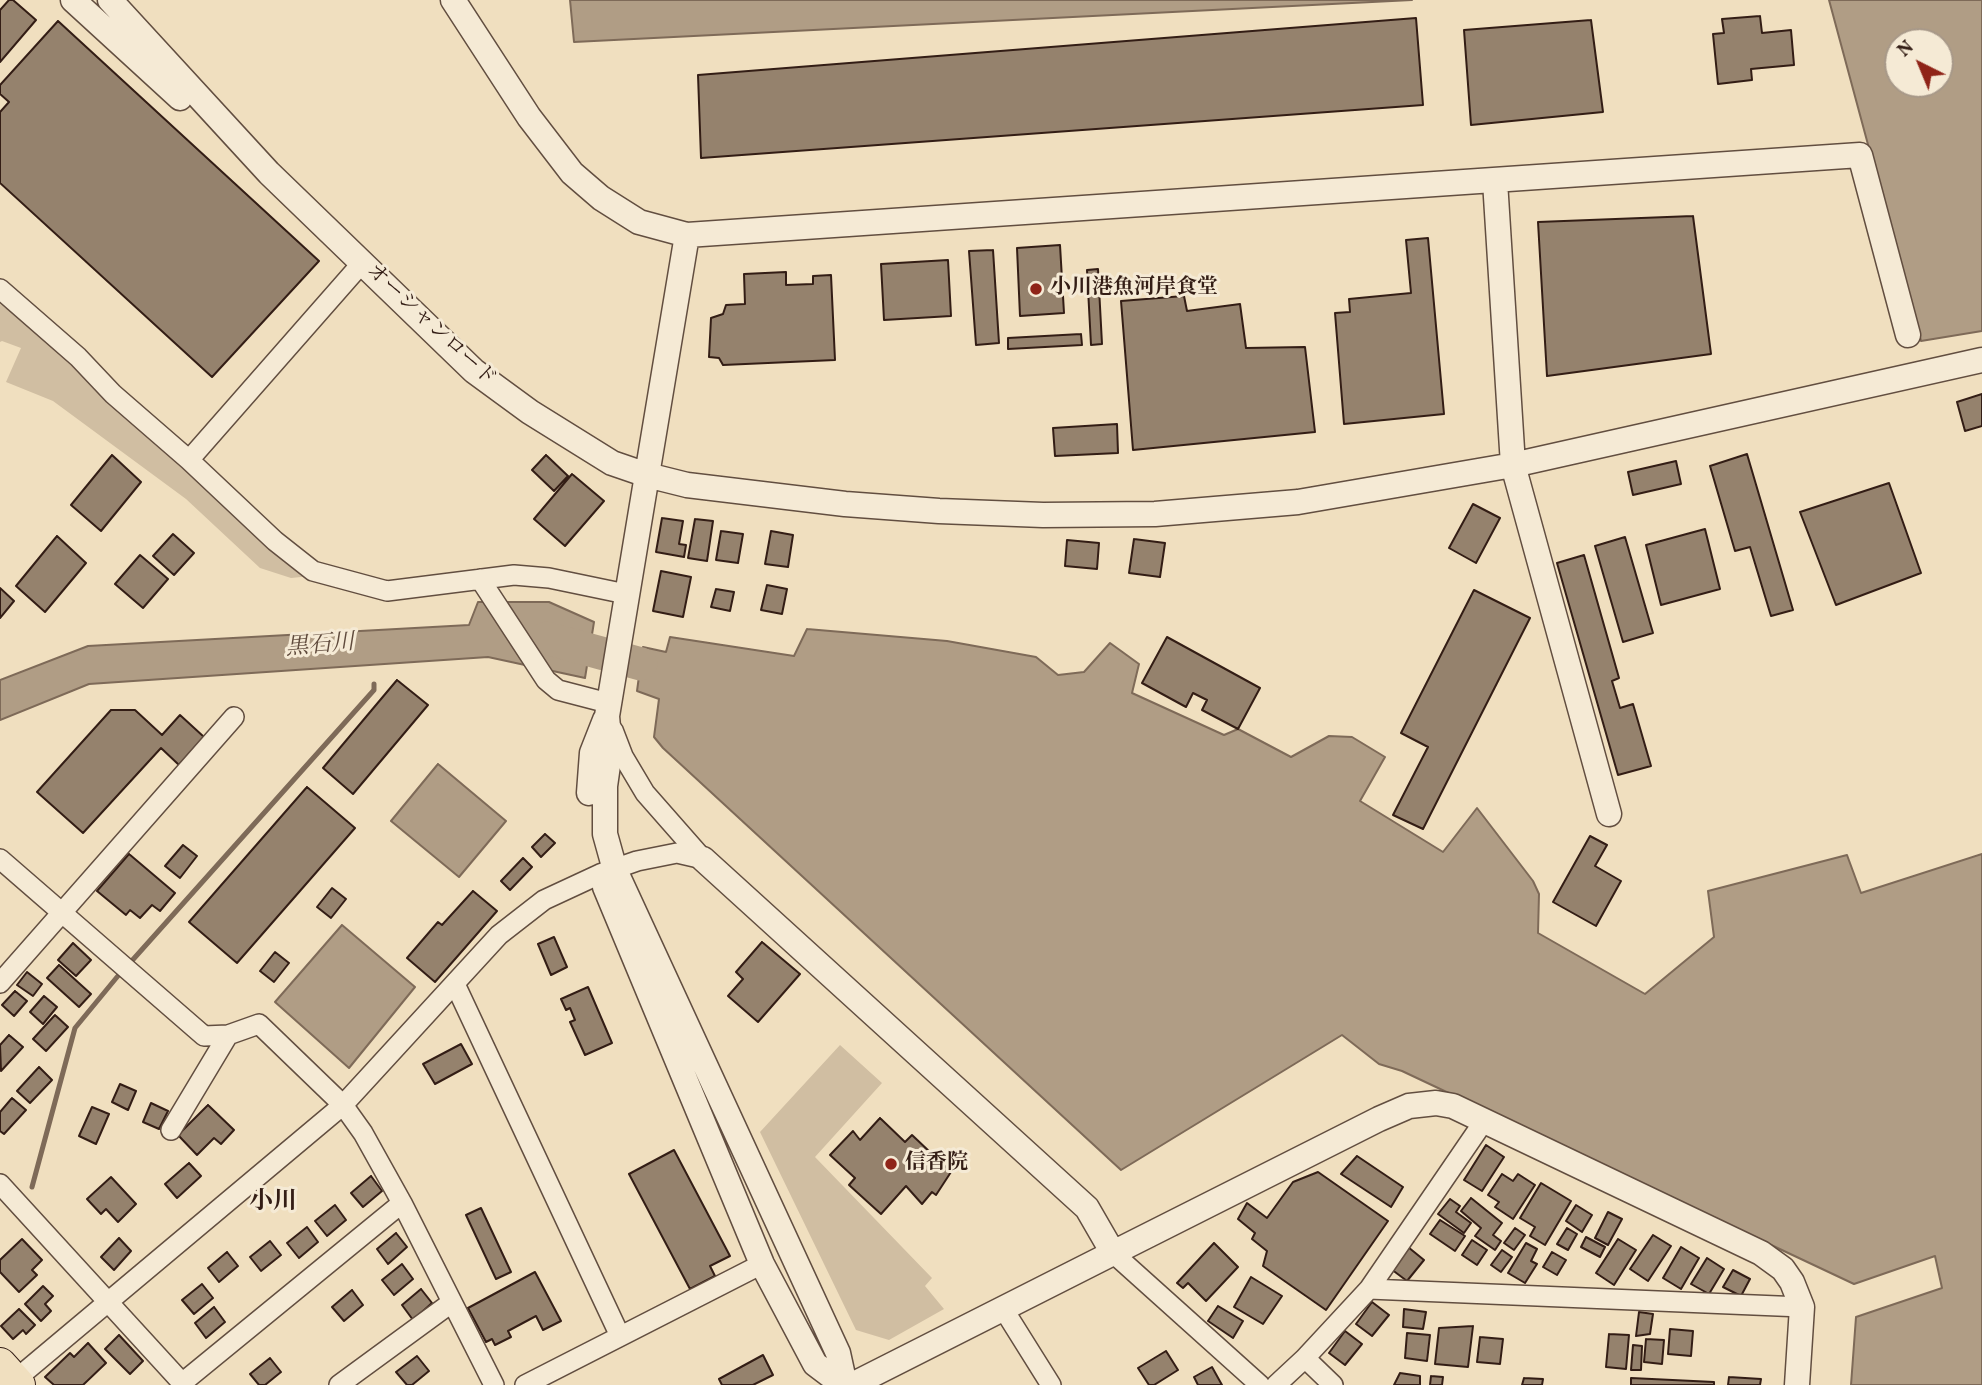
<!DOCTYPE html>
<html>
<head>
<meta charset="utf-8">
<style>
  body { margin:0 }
  #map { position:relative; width:1982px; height:1385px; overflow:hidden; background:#f0dfbf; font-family:Vollkorn,serif }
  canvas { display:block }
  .north { position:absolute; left:1884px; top:28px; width:70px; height:70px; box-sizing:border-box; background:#f5ead5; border:2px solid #a79888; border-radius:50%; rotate:317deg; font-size:19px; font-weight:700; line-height:28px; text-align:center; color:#331d15 }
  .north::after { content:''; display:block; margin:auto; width:24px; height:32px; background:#8f2418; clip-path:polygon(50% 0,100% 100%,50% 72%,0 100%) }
</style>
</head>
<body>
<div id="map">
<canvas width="1982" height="1385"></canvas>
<div class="north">N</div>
</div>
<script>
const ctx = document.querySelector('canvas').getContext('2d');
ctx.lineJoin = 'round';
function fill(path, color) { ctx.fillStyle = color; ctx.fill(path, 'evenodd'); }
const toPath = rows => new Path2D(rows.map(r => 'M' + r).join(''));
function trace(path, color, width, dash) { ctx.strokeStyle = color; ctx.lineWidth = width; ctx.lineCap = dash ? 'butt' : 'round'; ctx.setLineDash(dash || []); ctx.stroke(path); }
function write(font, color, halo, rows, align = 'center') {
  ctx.font = font + ' Vollkorn,"Noto Serif JP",serif'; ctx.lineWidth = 6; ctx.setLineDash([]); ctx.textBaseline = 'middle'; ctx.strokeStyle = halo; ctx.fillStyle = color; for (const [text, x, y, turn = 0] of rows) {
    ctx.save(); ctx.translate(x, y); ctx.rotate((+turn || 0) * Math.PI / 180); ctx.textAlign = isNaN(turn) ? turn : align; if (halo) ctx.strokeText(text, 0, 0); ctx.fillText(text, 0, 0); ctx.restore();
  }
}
const green = toPath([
  [0,304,54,344,311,576,291,578,260,568,186,499,53,401,6,382,21,348,2,341,0,342],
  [840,1045,882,1083,815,1157,932,1278,925,1286,944,1309,889,1340,856,1330,760,1132]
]);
const water = toPath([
  [570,0,1412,0,574,42,570,0],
  [1829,0,1982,0,1982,331,1921,341,1829,0],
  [1898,42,1940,42,1940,84,1898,84,1898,42],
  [478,602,549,602,594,622,585,678,488,657,89,684,0,720,0,680,88,646,469,625,478,602],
  [807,629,947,641,1036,657,1058,675,1084,672,1110,643,1139,664,1132,693,1224,735,1238,729,1291,757,1329,736,1352,737,1385,757,1360,801,1443,852,1477,808,1533,881,1539,894,1538,933,1645,994,1714,937,1708,891,1847,855,1861,893,1982,854,1982,1385,1851,1385,1856,1317,1942,1288,1935,1256,1854,1284,1402,1071,1379,1064,1342,1035,1121,1170,663,748,654,737,659,699,637,691,643,647,666,652,670,637,794,656,807,629],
  [438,764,506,821,459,877,391,821,438,764],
  [342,925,415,987,349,1068,275,1002,342,925]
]);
const stream = toPath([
  [129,964,374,690,374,684],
  [32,1187,75,1028,122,971]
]);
const river = toPath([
  [546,638,641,664]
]);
const building = toPath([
  [9,0,13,0,36,20,0,62,0,10,9,0],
  [1760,16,1762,33,1791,30,1794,65,1751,69,1752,80,1718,84,1713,34,1724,33,1722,19,1760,16],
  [1416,18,1423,105,701,158,698,75,1416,18],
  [1591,20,1603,112,1471,125,1464,30,1591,20],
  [58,21,319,261,212,377,0,183,0,112,9,102,0,94,0,85,58,21],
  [1693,216,1711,354,1547,376,1538,222,1693,216],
  [1428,238,1444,414,1344,424,1335,313,1350,312,1349,299,1411,293,1406,240,1428,238],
  [1060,245,1064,313,1020,316,1017,248,1060,245],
  [993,250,999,343,976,345,969,251,993,250],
  [948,260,951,316,884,320,881,264,948,260],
  [1098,269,1102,344,1091,345,1087,270,1098,269],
  [786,272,786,285,813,284,813,276,831,275,835,360,723,365,719,358,709,357,711,318,723,314,726,305,745,304,744,274,786,272],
  [1184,296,1187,311,1240,304,1246,348,1305,347,1315,432,1133,450,1121,301,1184,296],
  [1081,334,1082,345,1008,349,1008,338,1081,334],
  [1982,394,1982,426,1965,431,1957,402,1982,394],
  [1117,424,1118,453,1055,456,1053,428,1117,424],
  [1747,454,1793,610,1771,616,1750,547,1735,551,1710,466,1747,454],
  [112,455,141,482,101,531,71,505,112,455],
  [546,455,568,476,554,491,532,470,546,455],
  [1676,461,1681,484,1633,495,1628,472,1676,461],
  [572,474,604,501,565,546,534,519,572,474],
  [1889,483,1921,573,1836,605,1800,512,1889,483],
  [1473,504,1500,518,1476,563,1449,548,1473,504],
  [662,518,683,521,679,544,686,545,684,557,656,552,662,518],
  [695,519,713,521,707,561,688,558,695,519],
  [1705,529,1720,589,1661,605,1646,545,1705,529],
  [721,531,743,534,738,563,716,560,721,531],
  [771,531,793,535,788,567,765,564,771,531],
  [173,534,194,553,174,575,153,556,173,534],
  [57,536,86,563,45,612,16,586,57,536],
  [1625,537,1653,633,1623,642,1595,546,1625,537],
  [1134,539,1165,543,1160,577,1129,573,1134,539],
  [1067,540,1099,543,1097,569,1065,566,1067,540],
  [140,555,168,579,143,608,115,584,140,555],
  [1584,555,1619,678,1612,681,1620,708,1633,704,1651,766,1618,775,1557,563,1584,555],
  [661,571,691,577,683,617,653,611,661,571],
  [767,585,787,589,782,614,761,610,767,585],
  [0,588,14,601,0,618,0,588],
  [716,589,734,592,730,611,711,607,716,589],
  [1474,590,1530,618,1423,829,1393,815,1428,747,1401,733,1474,590],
  [1167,637,1260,688,1238,729,1202,710,1207,700,1193,693,1186,707,1142,683,1167,637],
  [397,680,428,705,353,794,323,768,397,680],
  [111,710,135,710,162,735,180,715,204,737,179,765,161,748,83,833,37,792,111,710],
  [307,787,355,828,237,963,189,922,307,787],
  [545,834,555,843,541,857,532,847,545,834],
  [1590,836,1607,845,1595,866,1621,881,1596,926,1553,902,1590,836],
  [183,845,197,856,180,878,165,866,183,845],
  [129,854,175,893,160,911,152,905,140,918,130,910,126,915,97,891,129,854],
  [523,858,532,867,510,890,501,881,523,858],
  [332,888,346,899,331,918,317,907,332,888],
  [473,891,497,911,435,982,407,958,438,922,442,925,473,891],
  [554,937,567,967,551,975,538,944,554,937],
  [762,942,800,974,758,1022,728,996,743,979,736,972,762,942],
  [73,943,91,960,76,976,58,960,73,943],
  [275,952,289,963,274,982,260,971,275,952],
  [59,965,91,994,79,1007,47,978,59,965],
  [27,972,42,984,33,996,17,985,27,972],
  [588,987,612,1043,585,1055,570,1022,575,1020,570,1008,566,1010,561,999,588,987],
  [15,991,27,1001,14,1016,2,1005,15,991],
  [44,996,57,1007,43,1024,30,1012,44,996],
  [55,1015,68,1027,46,1051,33,1039,55,1015],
  [9,1035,23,1047,1,1071,0,1045,9,1035],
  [461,1044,472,1064,435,1084,423,1064,461,1044],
  [39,1067,52,1080,30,1103,17,1091,39,1067],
  [120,1084,136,1091,128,1110,112,1102,120,1084],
  [12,1098,26,1110,4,1134,0,1131,0,1112,12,1098],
  [151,1103,168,1111,159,1129,143,1122,151,1103],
  [208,1105,234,1130,221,1144,214,1138,197,1155,178,1135,208,1105],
  [92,1107,109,1114,96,1144,79,1136,92,1107],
  [880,1118,905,1142,912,1135,951,1172,936,1195,932,1192,922,1204,906,1186,881,1214,849,1185,855,1178,830,1155,853,1131,860,1140,880,1118],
  [1486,1145,1504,1157,1482,1191,1464,1180,1486,1145],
  [674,1150,730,1256,710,1266,715,1276,690,1289,629,1174,674,1150],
  [1357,1156,1403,1187,1391,1207,1341,1174,1357,1156],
  [189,1163,201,1176,177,1198,165,1184,189,1163],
  [1318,1172,1388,1221,1326,1310,1263,1266,1267,1251,1252,1239,1255,1233,1238,1219,1247,1203,1267,1218,1293,1182,1318,1172],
  [1502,1174,1513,1181,1518,1174,1535,1185,1513,1219,1495,1207,1499,1202,1488,1195,1502,1174],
  [371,1176,382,1191,363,1207,351,1193,371,1176],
  [111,1177,136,1204,118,1222,106,1209,101,1214,87,1199,111,1177],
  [1541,1183,1571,1201,1545,1245,1530,1236,1535,1227,1520,1218,1541,1183],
  [1471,1198,1502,1223,1493,1235,1501,1241,1495,1250,1475,1236,1481,1228,1461,1211,1471,1198],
  [1450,1199,1460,1206,1456,1212,1471,1223,1464,1233,1438,1214,1450,1199],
  [335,1205,346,1220,327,1236,315,1221,335,1205],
  [1576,1205,1592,1215,1582,1232,1566,1221,1576,1205],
  [481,1208,511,1272,496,1279,466,1215,481,1208],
  [1608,1212,1622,1219,1608,1245,1595,1238,1608,1212],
  [1440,1220,1465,1236,1455,1251,1430,1234,1440,1220],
  [307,1227,318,1242,299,1258,287,1243,307,1227],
  [1515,1228,1525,1235,1514,1250,1504,1243,1515,1228],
  [1567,1228,1577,1234,1568,1250,1557,1244,1567,1228],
  [396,1233,407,1247,388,1264,377,1249,396,1233],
  [1653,1235,1671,1246,1648,1281,1630,1269,1653,1235],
  [1586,1237,1605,1247,1600,1257,1581,1247,1586,1237],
  [119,1238,131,1251,114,1270,101,1257,119,1238],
  [22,1239,42,1260,32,1270,37,1275,19,1292,0,1272,0,1260,22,1239],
  [1618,1239,1636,1250,1614,1285,1596,1273,1618,1239],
  [1472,1240,1487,1250,1477,1265,1462,1255,1472,1240],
  [270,1241,281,1255,261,1271,250,1257,270,1241],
  [1214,1243,1238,1267,1206,1301,1188,1283,1183,1288,1177,1283,1214,1243],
  [1526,1243,1537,1249,1531,1261,1537,1264,1525,1283,1508,1273,1526,1243],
  [1408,1247,1424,1260,1407,1281,1391,1269,1408,1247],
  [1681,1247,1699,1258,1681,1289,1663,1278,1681,1247],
  [1502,1250,1512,1257,1501,1272,1491,1265,1502,1250],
  [227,1252,238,1266,219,1282,208,1268,227,1252],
  [1552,1252,1566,1260,1557,1275,1543,1267,1552,1252],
  [1707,1258,1724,1269,1709,1294,1691,1284,1707,1258],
  [402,1264,413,1279,394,1295,382,1280,402,1264],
  [1733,1270,1750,1279,1741,1296,1723,1287,1733,1270],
  [535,1272,561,1321,543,1330,536,1316,508,1331,511,1337,495,1345,492,1339,486,1342,468,1308,535,1272],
  [1251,1277,1282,1296,1263,1324,1234,1307,1251,1277],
  [202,1284,213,1298,194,1314,182,1300,202,1284],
  [43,1286,53,1296,45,1304,51,1311,41,1321,25,1304,43,1286],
  [421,1289,432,1303,413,1320,402,1305,421,1289],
  [352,1290,363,1305,344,1321,332,1307,352,1290],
  [1372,1302,1389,1315,1372,1336,1356,1324,1372,1302],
  [1218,1306,1243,1321,1233,1338,1208,1321,1218,1306],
  [214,1307,225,1322,206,1338,195,1323,214,1307],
  [19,1309,35,1325,26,1334,23,1330,13,1339,1,1326,19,1309],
  [1404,1309,1426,1312,1423,1329,1403,1327,1404,1309],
  [1639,1312,1653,1314,1650,1334,1636,1336,1639,1312],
  [1473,1326,1468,1367,1435,1364,1439,1328,1473,1326],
  [1670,1329,1693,1331,1691,1356,1668,1354,1670,1329],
  [1345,1331,1362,1344,1345,1365,1329,1353,1345,1331],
  [1407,1333,1430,1335,1427,1361,1405,1358,1407,1333],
  [1609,1334,1629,1335,1626,1369,1606,1367,1609,1334],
  [119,1335,143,1361,130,1374,105,1349,119,1335],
  [1480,1337,1503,1339,1500,1364,1477,1362,1480,1337],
  [1646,1339,1664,1340,1662,1364,1644,1362,1646,1339],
  [88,1343,106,1363,83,1385,54,1385,45,1377,70,1353,74,1357,88,1343],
  [1633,1345,1642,1346,1641,1370,1631,1370,1633,1345],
  [1166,1351,1178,1370,1154,1385,1149,1385,1138,1368,1166,1351],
  [763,1355,773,1375,753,1385,722,1385,719,1379,763,1355],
  [417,1356,429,1371,412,1385,407,1385,396,1372,417,1356],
  [270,1358,281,1372,265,1385,259,1385,250,1374,270,1358],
  [1212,1367,1222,1385,1198,1385,1194,1377,1212,1367],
  [1400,1373,1420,1376,1420,1385,1394,1385,1400,1373],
  [1431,1376,1443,1377,1442,1385,1430,1385,1431,1376],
  [1729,1377,1761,1379,1760,1385,1728,1385,1729,1377],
  [1524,1378,1543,1379,1542,1385,1522,1385,1524,1378],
  [1631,1378,1714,1382,1714,1385,1631,1385,1631,1378]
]);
const minor = toPath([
  [0,289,78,357,113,394,189,460,275,541,313,571,387,591,514,575,549,578,626,594],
  [189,460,362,263],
  [480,579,546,680,558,690,608,703],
  [613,730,623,756,645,793,703,859],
  [0,859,204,1036,228,1035,259,1024,343,1105,363,1133,402,1203,494,1385],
  [0,983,234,717],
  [455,984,620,1336],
  [171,1130,228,1035],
  [0,1184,184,1385],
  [1113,1253,1260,1385],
  [1369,1289,1802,1307],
  [1004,1310,1051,1385],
  [1305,1358,1333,1385],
  [182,1383,402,1203],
  [9,1385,343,1105,499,935,544,900,600,874,637,861,677,853,703,859],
  [339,1385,451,1303],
  [525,1385,762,1264],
  [1276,1385,1305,1358,1369,1289,1484,1121]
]);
const tertiary = toPath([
  [73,0,180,98],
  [110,0,269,173,474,371,530,412,612,463,647,475,607,716,610,751,605,786,605,834,615,870,838,1353,845,1385],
  [453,0,529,117,572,173,601,198,639,222,687,235,1860,155,1908,335],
  [1495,181,1513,465,1609,814],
  [687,235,647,475,687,485,845,504,939,511,1043,515,1155,514,1298,502,1513,465,1982,360],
  [589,793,592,753,605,720],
  [703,859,1087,1208,1113,1253,1379,1119,1409,1106,1436,1103,1453,1106,1761,1253,1783,1269,1792,1282,1802,1307,1797,1385],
  [605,887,762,1264,815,1364,843,1385],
  [852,1385,1113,1253]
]);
const primary = toPath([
  [0,1364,19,1385]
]);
const markers = [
  [1036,289,7,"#8f2418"],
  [891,1164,7,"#8f2418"]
];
const poiNames = [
  ["小川港魚河岸食堂",1050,289],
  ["信香院",905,1164]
];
const streetNames = [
  ["オーシャンロード",430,326,43]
];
const waterNames = [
  ["黒石川",320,647,-5]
];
const quarterNames = [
  ["小川",273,1204]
];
fill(green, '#d0bea2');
fill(water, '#b09d85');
trace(water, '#7e6a58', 2);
trace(stream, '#7e6a58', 5);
trace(river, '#b09d85', 33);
fill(building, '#95826d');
trace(building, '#331d15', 2);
trace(minor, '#624e40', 22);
trace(tertiary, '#624e40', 27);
trace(primary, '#331d15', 34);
trace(minor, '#f5ead5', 19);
trace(tertiary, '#f5ead5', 24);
trace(primary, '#f0dfbf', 32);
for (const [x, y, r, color] of markers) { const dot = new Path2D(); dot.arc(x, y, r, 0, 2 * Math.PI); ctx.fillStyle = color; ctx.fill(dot); trace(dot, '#f5ead5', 2.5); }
write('bold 21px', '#331d15', '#f5ead5', poiNames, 'left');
write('21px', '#331d15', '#f5ead5', streetNames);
write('italic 23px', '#5f4a3c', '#f5ead5', waterNames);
write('bold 24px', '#331d15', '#f5ead5', quarterNames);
</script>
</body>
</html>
